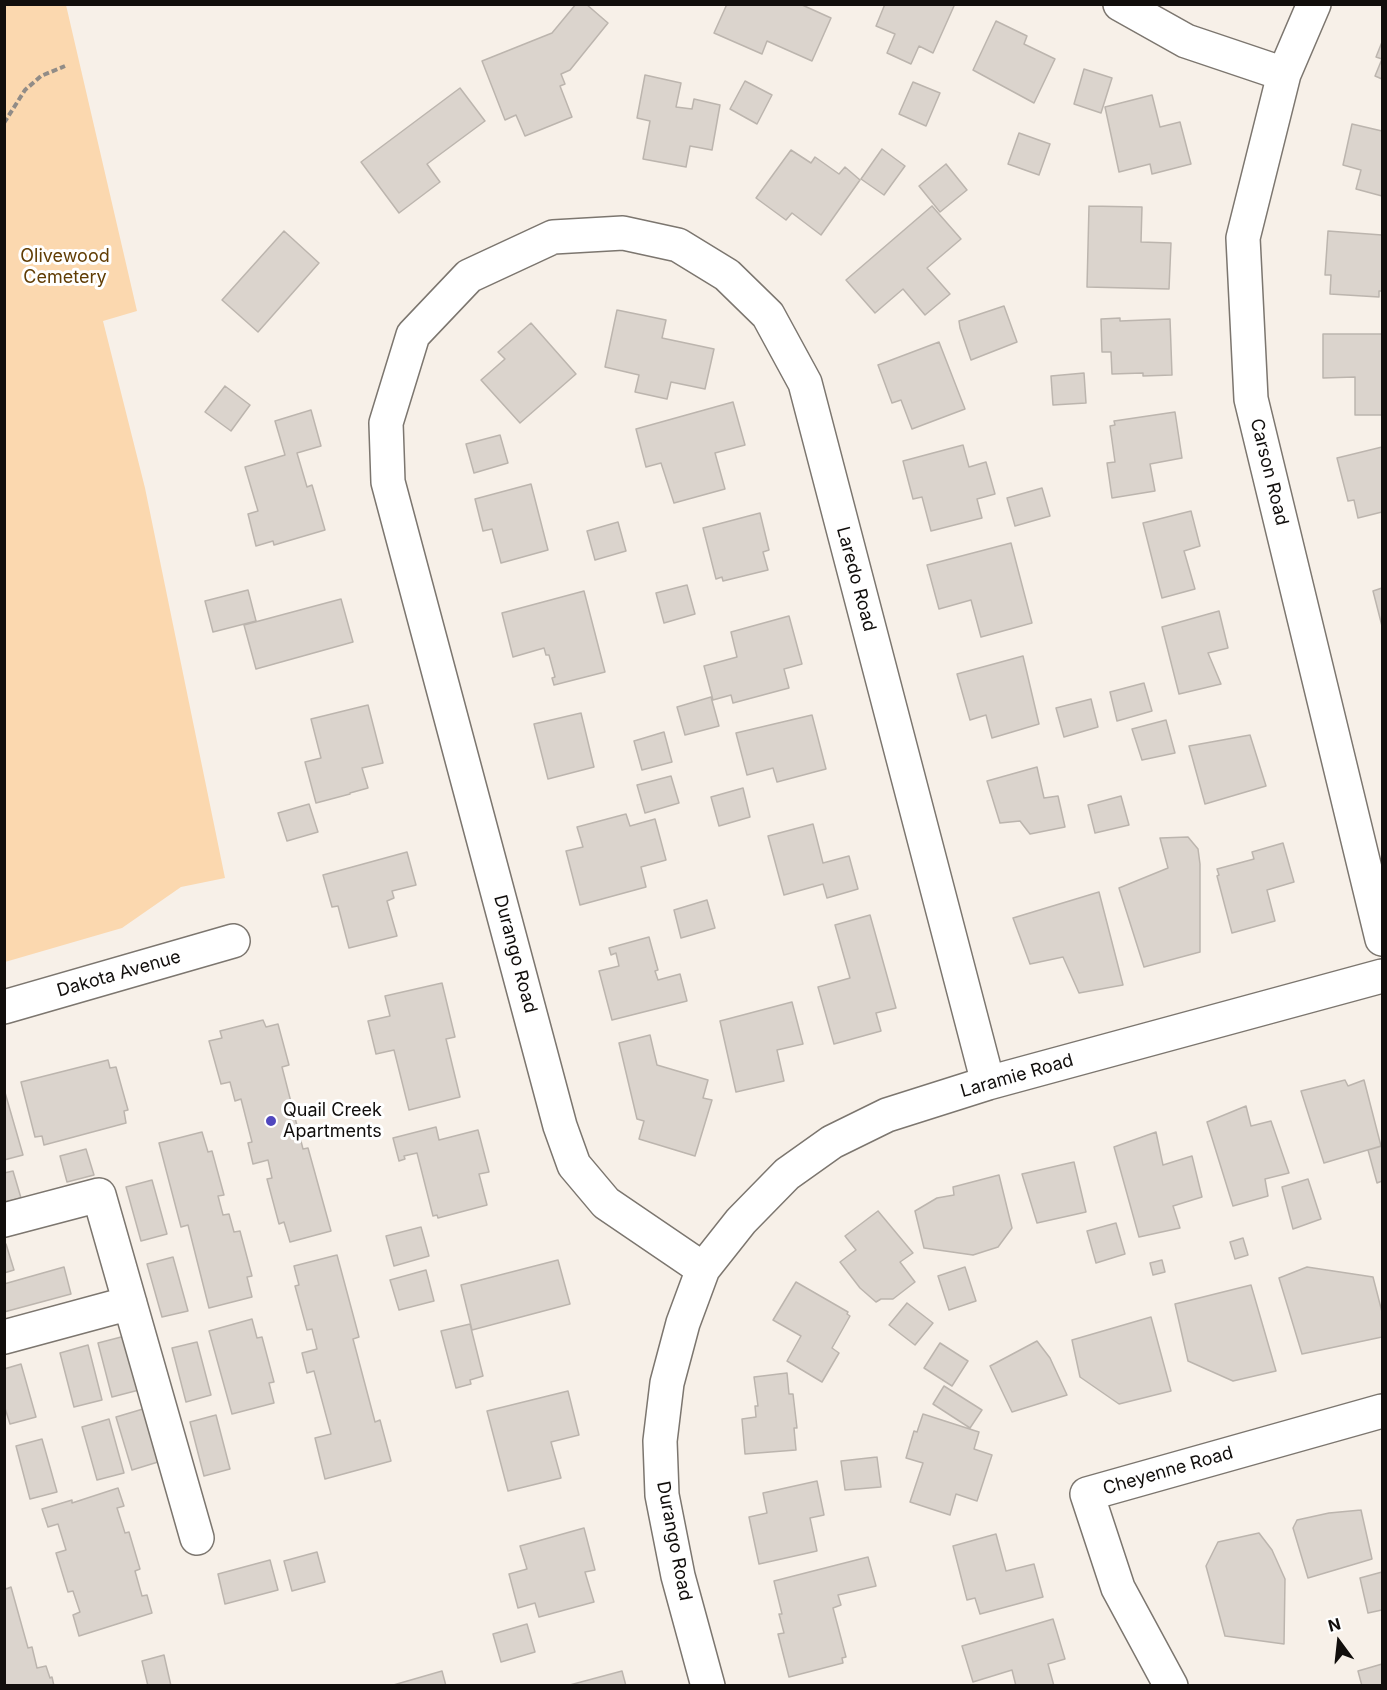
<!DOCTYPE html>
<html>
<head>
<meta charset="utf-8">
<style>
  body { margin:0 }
  #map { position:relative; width:1387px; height:1690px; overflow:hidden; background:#f7f0e8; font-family:Inter,sans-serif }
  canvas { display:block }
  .frame { position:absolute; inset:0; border:6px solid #110e0c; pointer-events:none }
  .north { position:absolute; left:1309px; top:1612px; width:60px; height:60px; -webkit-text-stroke:4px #fff; paint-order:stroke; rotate:345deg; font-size:16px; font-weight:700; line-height:24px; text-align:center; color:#110e0c }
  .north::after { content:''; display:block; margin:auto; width:21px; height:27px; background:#110e0c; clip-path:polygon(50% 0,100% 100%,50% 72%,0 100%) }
</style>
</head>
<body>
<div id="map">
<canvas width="1387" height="1690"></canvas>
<div class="frame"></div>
<div class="north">N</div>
</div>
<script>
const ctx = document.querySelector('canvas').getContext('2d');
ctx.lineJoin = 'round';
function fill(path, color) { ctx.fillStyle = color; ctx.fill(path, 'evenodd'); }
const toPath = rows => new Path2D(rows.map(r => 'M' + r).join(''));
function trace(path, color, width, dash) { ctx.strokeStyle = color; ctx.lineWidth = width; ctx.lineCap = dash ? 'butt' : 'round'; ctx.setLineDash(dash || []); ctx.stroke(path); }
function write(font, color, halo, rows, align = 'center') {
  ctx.font = font + ' Inter,sans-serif'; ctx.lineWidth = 6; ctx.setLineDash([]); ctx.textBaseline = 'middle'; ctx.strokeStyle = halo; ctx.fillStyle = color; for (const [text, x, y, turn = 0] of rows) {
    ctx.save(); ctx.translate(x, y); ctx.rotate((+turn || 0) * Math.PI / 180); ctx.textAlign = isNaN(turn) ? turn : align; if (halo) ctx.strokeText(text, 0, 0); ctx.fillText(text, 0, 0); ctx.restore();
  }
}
const green = toPath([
  [5,4,66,5,137,311,103,321,145,488,225,878,181,887,122,928,5,962]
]);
const building = toPath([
  [576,4,586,4,608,23,570,70,561,74,565,84,560,86,572,117,525,136,516,115,505,120,482,61,552,33,576,4],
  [727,4,800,4,831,18,812,61,767,41,762,54,714,33,727,4],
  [885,4,951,4,954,6,933,53,919,46,911,64,887,53,895,34,876,26,885,4],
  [996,21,1027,36,1024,44,1055,59,1034,103,973,70,996,21],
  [1382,42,1382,79,1375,76,1382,59,1376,57,1382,42],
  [1084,69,1112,78,1101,113,1074,104,1084,69],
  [645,75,681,83,676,107,692,109,694,99,720,105,712,150,690,146,686,167,643,159,650,121,637,118,645,75],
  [745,81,772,95,757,124,730,109,745,81],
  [913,82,940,93,926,126,899,114,913,82],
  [460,88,485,121,427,164,440,182,399,213,361,162,460,88],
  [1152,95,1160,127,1180,122,1191,164,1152,174,1150,164,1119,172,1105,107,1152,95],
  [1352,124,1382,131,1382,196,1356,189,1361,170,1343,165,1352,124],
  [1019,133,1050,144,1039,175,1008,164,1019,133],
  [882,149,905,166,884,195,861,179,882,149],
  [791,150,811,163,815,157,839,174,845,167,860,180,821,235,792,213,786,220,756,198,791,150],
  [946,164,967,190,940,212,919,186,946,164],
  [932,206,961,239,927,268,950,294,925,315,903,289,875,313,846,280,932,206],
  [1089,206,1142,207,1141,242,1171,243,1169,289,1087,287,1089,206],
  [284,231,319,263,258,332,222,300,284,231],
  [1328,231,1382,235,1382,291,1379,291,1379,297,1330,294,1331,275,1325,275,1328,231],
  [1004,306,1017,342,971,360,960,328,959,321,1004,306],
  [617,310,666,320,662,338,714,349,705,389,671,382,667,399,635,392,639,375,605,367,617,310],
  [1120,318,1120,321,1170,319,1172,375,1143,376,1143,373,1112,374,1111,352,1102,352,1101,319,1120,318],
  [531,323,576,374,520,423,481,380,505,359,498,352,531,323],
  [1323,334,1382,334,1382,415,1355,415,1355,377,1323,378,1323,334],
  [939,342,965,409,912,429,901,400,892,403,878,365,939,342],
  [1084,373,1086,403,1053,405,1051,376,1084,373],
  [225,386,250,405,231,431,205,412,225,386],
  [733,402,745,445,715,453,725,489,674,503,661,463,646,467,636,429,733,402],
  [311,410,321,446,297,453,307,487,312,485,325,530,274,545,273,541,256,546,248,514,258,511,245,467,285,455,275,421,311,410],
  [1175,412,1182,458,1150,464,1155,491,1112,498,1107,463,1115,462,1110,426,1115,425,1114,421,1175,412],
  [500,435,508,463,474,473,466,444,500,435],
  [963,445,969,467,986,462,995,494,977,499,982,518,931,531,922,497,913,499,903,461,963,445],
  [1382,447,1382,512,1358,518,1354,500,1348,501,1337,458,1382,447],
  [531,484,548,550,501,563,492,529,483,531,475,499,531,484],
  [1042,488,1050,516,1015,526,1007,498,1042,488],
  [1191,511,1200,546,1184,551,1195,589,1162,598,1143,523,1191,511],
  [760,513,769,550,763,552,768,570,723,581,722,577,716,579,703,528,760,513],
  [618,522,626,551,595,560,587,531,618,522],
  [1011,543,1032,623,981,637,971,600,939,609,927,565,1011,543],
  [687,585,695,614,664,623,656,593,687,585],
  [1382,588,1382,626,1373,591,1382,588],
  [248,590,256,621,213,632,205,601,248,590],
  [584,591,605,672,554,685,552,678,555,677,549,655,546,655,544,648,513,657,502,613,584,591],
  [341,599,353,642,256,669,244,625,341,599],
  [1219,611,1228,648,1208,653,1221,684,1179,694,1162,627,1219,611],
  [789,616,802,664,784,669,789,688,733,703,731,695,713,700,704,666,737,657,731,632,789,616],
  [1023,656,1039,724,992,738,986,715,970,720,957,674,1023,656],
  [1144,683,1152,711,1117,721,1110,692,1144,683],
  [711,697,719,726,685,735,677,707,711,697],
  [1091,699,1098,727,1064,737,1056,708,1091,699],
  [368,705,383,763,362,768,368,788,350,793,350,794,316,803,305,762,321,758,311,719,368,705],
  [581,713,594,767,548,779,534,724,581,713],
  [812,715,826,769,777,782,773,768,747,775,736,733,812,715],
  [1166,720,1175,753,1142,760,1132,729,1166,720],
  [664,732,672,762,642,770,634,741,664,732],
  [1250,735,1266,786,1205,804,1189,746,1250,735],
  [1037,767,1044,798,1058,796,1065,827,1030,834,1020,821,1000,823,987,781,1037,767],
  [671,776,679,803,645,813,637,785,671,776],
  [743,788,750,817,719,826,711,797,743,788],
  [1121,796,1129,825,1095,833,1088,805,1121,796],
  [309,804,318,832,287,841,278,813,309,804],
  [626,814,630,826,655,819,666,860,641,867,646,887,580,905,566,851,583,847,577,827,626,814],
  [813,824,823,863,849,856,858,889,827,898,823,884,784,895,768,836,813,824],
  [1188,837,1198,849,1200,864,1200,952,1144,967,1119,888,1168,868,1160,838,1188,837],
  [1283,843,1294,882,1267,890,1275,921,1232,933,1217,876,1219,875,1217,869,1254,859,1252,852,1283,843],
  [407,852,416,885,392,891,394,898,387,901,397,936,349,948,338,906,332,907,323,875,407,852],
  [1099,892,1123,985,1079,993,1063,957,1030,964,1013,918,1099,892],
  [707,900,715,928,681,938,674,910,707,900],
  [870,915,896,1008,876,1013,881,1031,834,1044,818,987,850,978,835,925,870,915],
  [649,937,658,970,655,971,658,980,680,974,687,1001,612,1020,599,971,619,966,616,953,611,955,609,948,649,937],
  [442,983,455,1037,446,1039,460,1097,409,1110,394,1050,376,1054,368,1021,390,1016,385,996,442,983],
  [792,1002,803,1044,777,1050,784,1081,736,1092,720,1021,792,1002],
  [263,1020,266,1027,278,1024,289,1065,282,1067,303,1149,308,1148,331,1231,290,1242,284,1222,279,1224,267,1179,272,1178,268,1160,253,1164,248,1143,252,1142,241,1099,235,1101,230,1082,221,1084,209,1041,222,1038,220,1031,263,1020],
  [650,1035,657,1065,708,1080,703,1098,712,1100,695,1156,639,1139,644,1121,637,1119,619,1043,650,1035],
  [108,1060,110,1068,116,1067,128,1110,124,1111,126,1123,44,1145,42,1136,35,1137,21,1082,108,1060],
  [1345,1080,1348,1086,1364,1080,1381,1146,1324,1163,1301,1091,1345,1080],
  [4,1089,23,1155,4,1160,4,1089],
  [1246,1106,1251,1126,1271,1121,1289,1173,1265,1179,1268,1196,1233,1206,1207,1122,1246,1106],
  [436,1127,439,1140,478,1130,489,1172,479,1174,487,1205,438,1218,437,1215,433,1216,417,1153,404,1156,405,1159,399,1161,393,1138,436,1127],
  [202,1132,208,1152,212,1151,224,1195,218,1196,223,1215,229,1214,234,1232,240,1231,252,1276,247,1277,252,1297,209,1308,188,1225,181,1227,159,1143,202,1132],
  [1156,1132,1163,1165,1192,1156,1202,1197,1173,1206,1180,1228,1139,1237,1114,1147,1156,1132],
  [1382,1146,1382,1181,1377,1183,1368,1150,1382,1146],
  [86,1149,94,1175,67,1182,60,1156,86,1149],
  [1074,1162,1086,1212,1037,1223,1022,1174,1074,1162],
  [13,1171,21,1198,4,1202,4,1173,13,1171],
  [999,1175,1012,1228,998,1247,973,1255,924,1248,915,1211,937,1198,954,1195,953,1187,999,1175],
  [1308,1179,1321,1219,1293,1229,1282,1187,1308,1179],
  [152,1180,167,1234,141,1241,126,1187,152,1180],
  [878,1211,913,1253,900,1262,915,1282,893,1299,881,1299,876,1302,860,1288,840,1262,856,1250,845,1236,878,1211],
  [1116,1223,1125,1254,1096,1263,1087,1231,1116,1223],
  [421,1227,429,1256,394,1266,386,1236,421,1227],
  [1243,1238,1248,1255,1235,1259,1230,1242,1243,1238],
  [4,1244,6,1244,14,1270,4,1273,4,1244],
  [337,1255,359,1337,353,1339,375,1422,380,1420,391,1461,325,1479,315,1438,331,1434,314,1371,307,1373,302,1353,317,1349,312,1329,307,1330,295,1286,299,1285,294,1266,337,1255],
  [173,1257,188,1311,162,1317,147,1264,173,1257],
  [558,1260,570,1304,472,1330,461,1285,558,1260],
  [1162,1260,1165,1272,1153,1275,1150,1263,1162,1260],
  [64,1267,71,1294,4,1312,4,1284,64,1267],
  [965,1267,976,1301,949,1310,938,1276,965,1267],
  [1307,1267,1373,1277,1382,1312,1382,1337,1302,1354,1279,1278,1307,1267],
  [426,1270,434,1301,399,1310,390,1280,426,1270],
  [796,1282,848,1312,847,1314,850,1316,832,1348,839,1353,822,1382,787,1361,801,1336,773,1320,796,1282],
  [1251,1285,1276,1371,1233,1381,1188,1361,1175,1304,1251,1285],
  [907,1303,933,1323,915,1345,889,1325,907,1303],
  [1151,1317,1171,1391,1119,1404,1080,1377,1072,1340,1151,1317],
  [252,1319,257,1338,262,1337,274,1382,269,1383,274,1403,232,1414,209,1331,252,1319],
  [470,1324,483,1376,470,1380,471,1384,456,1388,441,1331,470,1324],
  [125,1336,139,1390,112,1397,98,1343,125,1336],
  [1037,1341,1050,1358,1067,1395,1012,1412,990,1366,1037,1341],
  [197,1342,211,1395,186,1402,172,1348,197,1342],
  [940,1343,968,1361,952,1386,924,1368,940,1343],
  [88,1345,102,1400,74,1407,60,1353,88,1345],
  [21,1364,36,1417,10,1424,4,1405,4,1369,21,1364],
  [787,1373,789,1394,793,1394,797,1428,794,1428,796,1450,745,1454,742,1419,756,1417,755,1406,758,1406,754,1377,787,1373],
  [944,1386,982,1410,970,1428,933,1404,944,1386],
  [568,1391,579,1435,551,1442,561,1478,508,1491,487,1411,568,1391],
  [143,1409,158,1462,132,1470,116,1417,143,1409],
  [923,1414,979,1432,974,1449,992,1455,977,1501,956,1494,950,1515,910,1502,923,1463,906,1458,914,1431,917,1432,923,1414],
  [216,1415,230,1469,204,1476,190,1422,216,1415],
  [109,1419,124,1473,97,1480,82,1427,109,1419],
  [42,1439,57,1492,30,1499,16,1446,42,1439],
  [877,1457,881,1487,845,1490,841,1461,877,1457],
  [817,1481,824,1515,810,1518,817,1551,759,1564,749,1517,767,1513,763,1493,817,1481],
  [118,1488,124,1506,117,1508,125,1533,129,1532,140,1569,135,1571,142,1596,147,1595,152,1613,79,1636,73,1615,80,1612,73,1591,68,1592,56,1553,66,1550,58,1524,48,1527,42,1509,72,1500,72,1503,118,1488],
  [1361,1510,1372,1559,1308,1578,1293,1528,1297,1520,1329,1513,1361,1510],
  [584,1528,595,1570,585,1572,594,1602,539,1617,535,1603,518,1608,509,1574,527,1569,520,1546,584,1528],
  [1259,1533,1272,1550,1285,1579,1284,1644,1225,1636,1206,1566,1218,1542,1259,1533],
  [996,1534,1006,1571,1034,1564,1043,1597,980,1614,975,1598,967,1600,953,1546,996,1534],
  [317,1552,325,1582,292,1591,284,1561,317,1552],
  [868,1557,876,1586,838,1595,841,1605,833,1608,846,1657,842,1658,843,1663,789,1677,778,1634,784,1633,779,1614,782,1614,774,1581,868,1557],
  [270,1560,278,1590,225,1604,218,1574,270,1560],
  [1382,1572,1382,1610,1368,1613,1360,1578,1382,1572],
  [4,1584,6,1589,11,1587,28,1648,32,1647,37,1668,46,1666,50,1678,52,1677,54,1686,4,1686,4,1584],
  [1053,1619,1065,1659,1048,1664,1054,1686,1016,1686,1012,1670,973,1682,962,1646,1053,1619],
  [527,1624,535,1652,501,1662,493,1634,527,1624],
  [164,1655,171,1686,148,1686,142,1661,164,1655],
  [1382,1664,1382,1686,1362,1686,1358,1671,1382,1664],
  [442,1671,446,1686,390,1686,442,1671],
  [622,1671,626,1686,566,1686,622,1671]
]);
const path = toPath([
  [4,123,25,90,41,76,65,66]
]);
const minor = toPath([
  [1120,4,1186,41,1284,74],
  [1314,4,1284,74,1243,238,1251,399,1382,939],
  [4,1007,233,941],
  [4,1220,99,1195,197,1538],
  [703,1269,741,1221,787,1174,832,1142,887,1115,988,1083,1382,976],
  [4,1337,130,1303],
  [708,1686,678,1576,662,1495,660,1441,667,1383,683,1323,703,1269,606,1203,574,1165,560,1126,388,482,386,423,413,335,469,276,553,237,623,233,678,245,727,275,768,315,805,383,988,1083],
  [1171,1686,1118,1588,1087,1494,1382,1411]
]);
const markers = [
  [271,1121,6,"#5047be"]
];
const parkNames = [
  ["Olivewood",65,257],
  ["Cemetery",65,278]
];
const streetNames = [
  ["Carson Road",1269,472,76],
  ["Laredo Road",856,579,75],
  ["Durango Road",515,954,75],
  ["Dakota Avenue",119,974,-16],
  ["Laramie Road",1017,1076,-16],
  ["Cheyenne Road",1168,1471,-16],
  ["Durango Road",674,1541,79]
];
const poiNames = [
  ["Quail Creek",283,1111],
  ["Apartments",283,1132]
];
fill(green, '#fbd8af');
fill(building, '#dbd4cd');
trace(building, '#bcb5ae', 1.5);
trace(minor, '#7c766f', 36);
trace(path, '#918c87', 4, [6, 3]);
trace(minor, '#fff', 33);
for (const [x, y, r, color] of markers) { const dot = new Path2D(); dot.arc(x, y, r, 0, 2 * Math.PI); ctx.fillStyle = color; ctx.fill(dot); trace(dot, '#fff', 2); }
write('18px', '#613d04', '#fff', parkNames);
write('18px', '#110e0c', '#fff', streetNames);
write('18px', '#110e0c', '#fff', poiNames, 'left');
</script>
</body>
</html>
